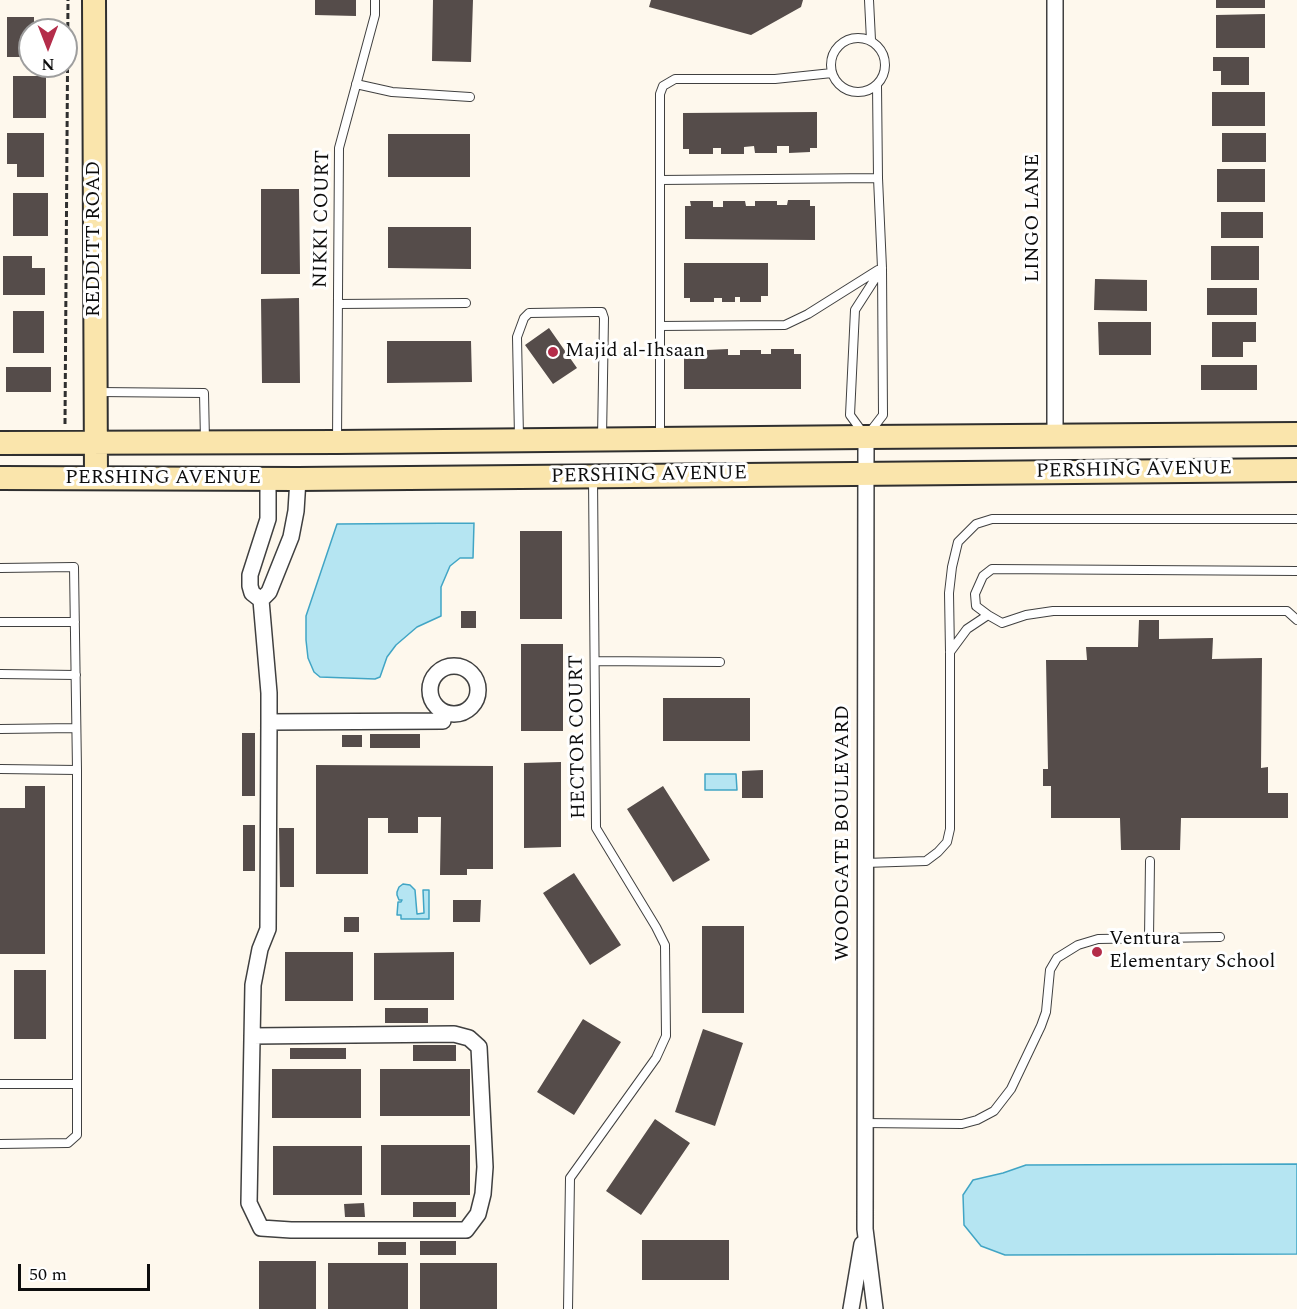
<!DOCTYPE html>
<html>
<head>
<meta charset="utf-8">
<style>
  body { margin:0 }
  #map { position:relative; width:1297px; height:1309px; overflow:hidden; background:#fef8ed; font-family:Spectral,serif }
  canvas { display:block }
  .north { position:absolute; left:18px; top:18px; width:60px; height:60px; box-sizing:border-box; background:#fff; border:2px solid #9e9e9e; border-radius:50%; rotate:180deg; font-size:16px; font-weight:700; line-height:24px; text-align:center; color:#0d0d0d }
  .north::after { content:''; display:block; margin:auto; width:21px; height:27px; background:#b42d4a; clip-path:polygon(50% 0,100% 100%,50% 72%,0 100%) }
  .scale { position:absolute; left:18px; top:1264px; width:132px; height:27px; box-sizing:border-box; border:3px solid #0d0d0d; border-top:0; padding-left:8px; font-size:18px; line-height:21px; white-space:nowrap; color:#0d0d0d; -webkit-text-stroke:4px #fff; paint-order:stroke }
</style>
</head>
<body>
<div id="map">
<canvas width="1297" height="1309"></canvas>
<div class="north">N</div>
<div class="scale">50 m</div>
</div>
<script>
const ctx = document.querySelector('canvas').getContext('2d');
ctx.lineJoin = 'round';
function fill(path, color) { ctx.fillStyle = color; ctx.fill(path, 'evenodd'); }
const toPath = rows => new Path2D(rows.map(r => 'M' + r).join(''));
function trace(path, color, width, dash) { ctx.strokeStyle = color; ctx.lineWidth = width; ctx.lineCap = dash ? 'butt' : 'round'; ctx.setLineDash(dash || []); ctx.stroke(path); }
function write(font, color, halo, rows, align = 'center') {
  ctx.font = font + ' Spectral,serif'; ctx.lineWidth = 6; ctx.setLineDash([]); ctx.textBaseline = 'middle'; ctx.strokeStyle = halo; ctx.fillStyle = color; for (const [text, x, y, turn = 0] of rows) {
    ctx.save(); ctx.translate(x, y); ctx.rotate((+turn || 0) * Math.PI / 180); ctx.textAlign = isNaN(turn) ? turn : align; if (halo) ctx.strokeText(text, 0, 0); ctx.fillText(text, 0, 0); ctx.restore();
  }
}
const water = toPath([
  [474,523,473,558,460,558,450,566,441,587,441,616,417,627,396,645,387,657,380,677,375,679,320,677,314,672,308,658,306,640,306,616,337,524,474,523],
  [705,774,736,774,737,790,705,790,705,774],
  [403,884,410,885,415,890,417,914,424,913,423,890,429,890,429,919,401,919,401,915,397,915,398,902,401,902,402,900,399,900,397,895,397,892,399,887,403,884],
  [1297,1164,1297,1254,1005,1255,981,1246,964,1225,963,1195,973,1180,1003,1173,1026,1165,1297,1164]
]);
const building = toPath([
  [315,0,356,0,356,16,315,15],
  [433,0,473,0,471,62,432,61],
  [651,0,803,0,801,7,751,35,649,7],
  [1216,0,1265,0,1265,8,1216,8],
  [1265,14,1265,48,1216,48,1216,15],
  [7,17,34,17,34,30,30,30,30,57,7,57],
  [1213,57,1249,57,1249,85,1221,85,1221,71,1213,71],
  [13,76,46,76,46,118,13,118],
  [1212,92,1265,92,1265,126,1212,126],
  [817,112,817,148,810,148,810,152,789,153,789,146,777,146,777,153,755,153,754,146,744,147,744,154,721,154,721,148,713,148,713,154,689,154,689,149,683,149,683,113],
  [7,133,44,133,44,177,17,177,17,164,7,164],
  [1222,133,1266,133,1266,162,1222,162],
  [388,134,470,134,470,177,388,177],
  [1217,169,1265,169,1265,202,1217,202],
  [261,189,299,189,300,274,261,274],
  [13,193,48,193,48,236,13,236],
  [788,200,810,200,810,206,815,206,815,240,685,239,685,206,691,206,690,201,713,201,713,207,723,207,723,201,745,201,746,206,755,206,755,201,777,201,777,205,787,205],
  [1221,212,1263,212,1263,238,1221,238],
  [388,227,471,227,471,269,388,268],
  [1211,246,1259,246,1259,280,1211,280],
  [3,256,32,256,32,268,45,268,45,295,3,295],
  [684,263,768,263,768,296,761,296,761,302,740,302,740,297,735,297,735,302,722,302,722,298,714,298,714,302,690,302,690,298,684,298],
  [1095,279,1147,280,1147,311,1094,310],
  [1207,288,1257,288,1257,315,1207,315],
  [299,298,300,383,262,383,261,299],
  [13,311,44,311,44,353,13,353],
  [1098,322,1151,322,1151,355,1099,355],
  [1212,322,1256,322,1256,342,1243,342,1243,357,1212,357],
  [549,328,577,368,553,384,525,345],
  [387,341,471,341,472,382,387,383],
  [728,349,728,355,740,355,740,350,761,350,761,354,771,354,771,349,794,349,794,354,801,354,801,389,684,389,684,354,691,354,691,350,703,350,704,354,707,354,707,350],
  [1201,365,1257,365,1257,390,1201,390],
  [6,367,51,367,51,392,6,392],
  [520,531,562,531,562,619,520,619],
  [461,611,476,611,476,628,461,628],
  [1139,620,1159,620,1159,639,1213,638,1212,659,1262,658,1261,768,1268,767,1268,793,1288,793,1288,818,1181,818,1180,850,1121,850,1120,818,1051,818,1051,786,1043,786,1043,769,1048,769,1046,660,1087,660,1086,647,1138,647],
  [521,644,563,644,563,731,521,731],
  [663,698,750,698,750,741,663,741],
  [242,733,255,733,255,796,242,796],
  [370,734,420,734,420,748,370,748],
  [342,735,362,735,362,747,342,747],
  [561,762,561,847,524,848,524,763],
  [316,765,493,766,493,869,467,869,467,875,440,875,441,817,418,817,418,833,388,833,388,818,368,818,368,874,316,874],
  [763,770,763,798,742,798,742,771],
  [25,786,45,786,45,954,0,954,0,808,25,808],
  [663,786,710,860,673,882,627,809],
  [243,825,255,825,255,871,243,871],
  [279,828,294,828,294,887,280,887],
  [574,873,621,945,590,965,543,893],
  [453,900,481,900,480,922,453,922],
  [344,917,359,917,359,932,344,932],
  [702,926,744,926,744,1013,702,1013],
  [285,952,353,952,353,1001,285,1001],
  [454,952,454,1000,374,1000,374,953],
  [14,970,46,970,46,1039,14,1039],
  [385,1008,428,1008,428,1023,385,1023],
  [583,1019,621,1042,574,1115,537,1092],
  [703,1029,743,1043,715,1126,675,1112],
  [413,1045,456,1045,456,1061,413,1061],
  [290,1048,346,1048,346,1059,290,1059],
  [272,1069,361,1069,361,1118,272,1118],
  [380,1069,470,1069,470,1116,380,1116],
  [655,1119,690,1143,641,1215,606,1191],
  [381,1145,470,1145,470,1195,381,1195],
  [273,1146,362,1146,362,1195,273,1195],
  [413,1202,456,1202,456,1217,413,1217],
  [364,1203,365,1217,345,1217,344,1204],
  [642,1240,729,1240,729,1280,642,1280],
  [420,1241,456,1241,456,1255,420,1255],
  [378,1242,406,1242,406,1255,378,1255],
  [259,1261,316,1261,316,1309,259,1309],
  [328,1263,408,1263,408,1309,328,1309],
  [420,1263,497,1263,497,1309,420,1309]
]);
const path = toPath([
  [65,424,68,0]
]);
const lane = toPath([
  [869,0,871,40],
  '831 65a27 27 0 1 1 54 0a27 27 0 1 1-54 0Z',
  [356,84,392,92,470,97],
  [877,85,878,178,882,268,883,415,866,437,850,415,855,310,882,268],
  [660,180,878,178],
  [338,304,466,303],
  [660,326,785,325,808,314,878,270],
  [99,392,204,393,205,441],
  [519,437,517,337,524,318,529,313,595,312,602,312,604,318,602,438],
  [660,437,660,94,663,86,675,79,775,79,832,73],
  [337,441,339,148,375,15,375,0],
  [0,568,74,567,77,770],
  [1297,571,992,569,983,576,975,594,976,606,988,615,1002,623,1026,615,1053,611,1287,611,1297,620],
  [0,622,75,622],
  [950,652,967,629,988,615],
  [595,661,720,662],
  [0,674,76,675],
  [0,729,76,728],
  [0,769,77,770,77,1135,68,1143,0,1144],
  [865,863,926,861,938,852,947,842,950,829,950,652,949,593,952,567,958,542,976,524,992,519,1297,519],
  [1149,938,1150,861],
  [0,1084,77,1084],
  [864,1123,962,1124,977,1120,994,1111,1011,1089,1041,1026,1046,1012,1050,970,1057,958,1078,945,1098,939,1220,937],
  [568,1309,570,1178,656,1058,666,1036,665,945,656,927,596,828,593,478]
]);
const street = toPath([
  [1055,0,1055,436],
  [866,437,865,1229,875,1309],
  [261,600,269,592,291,537,296,511,298,479],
  '430 690a24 24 0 1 1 48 0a24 24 0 1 1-48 0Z',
  [269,722,443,721,442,712],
  [252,1036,454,1034,469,1038,479,1047,485,1167,483,1194,478,1214,466,1230,291,1230,261,1228,249,1203,253,985,260,949,268,929,269,722,269,693,261,600,252,593,250,586,250,575,268,519,268,479],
  [851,1309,862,1244]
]);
const secondary = toPath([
  [94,0,96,478],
  [0,443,337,442,866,437,1297,434],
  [0,478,298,479,1297,470]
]);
const markers = [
  [553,352,6,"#b42d4a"],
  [1097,952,6,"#b42d4a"]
];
const streetNames = [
  ["LINGO LANE",1034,218,-90],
  ["NIKKI COURT",323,219,-89],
  ["REDDITT ROAD",95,239,-90],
  ["PERSHING AVENUE",1134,471,-1],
  ["PERSHING AVENUE",649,476,-1],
  ["PERSHING AVENUE",163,479],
  ["HECTOR COURT",579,737,-91],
  ["WOODGATE BOULEVARD",844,833,-90]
];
const poiNames = [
  ["Majid al-Ihsaan",565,352],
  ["Ventura",1109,940],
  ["Elementary School",1109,963]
];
fill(water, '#b5e5f2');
trace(water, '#41a5c5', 1.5);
fill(building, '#554c4a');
trace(lane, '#404040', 10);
trace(street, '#404040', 18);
trace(secondary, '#2f2f2f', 26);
trace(path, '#2f2f2f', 3, [6, 3]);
trace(lane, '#fff', 8);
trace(street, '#fff', 15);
trace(secondary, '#fae5ac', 22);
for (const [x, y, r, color] of markers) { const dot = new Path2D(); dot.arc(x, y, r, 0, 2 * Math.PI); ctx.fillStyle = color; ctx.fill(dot); trace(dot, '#fff', 2); }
write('20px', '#0d0d0d', '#fff', streetNames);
write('20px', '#0d0d0d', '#fff', poiNames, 'left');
</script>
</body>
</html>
